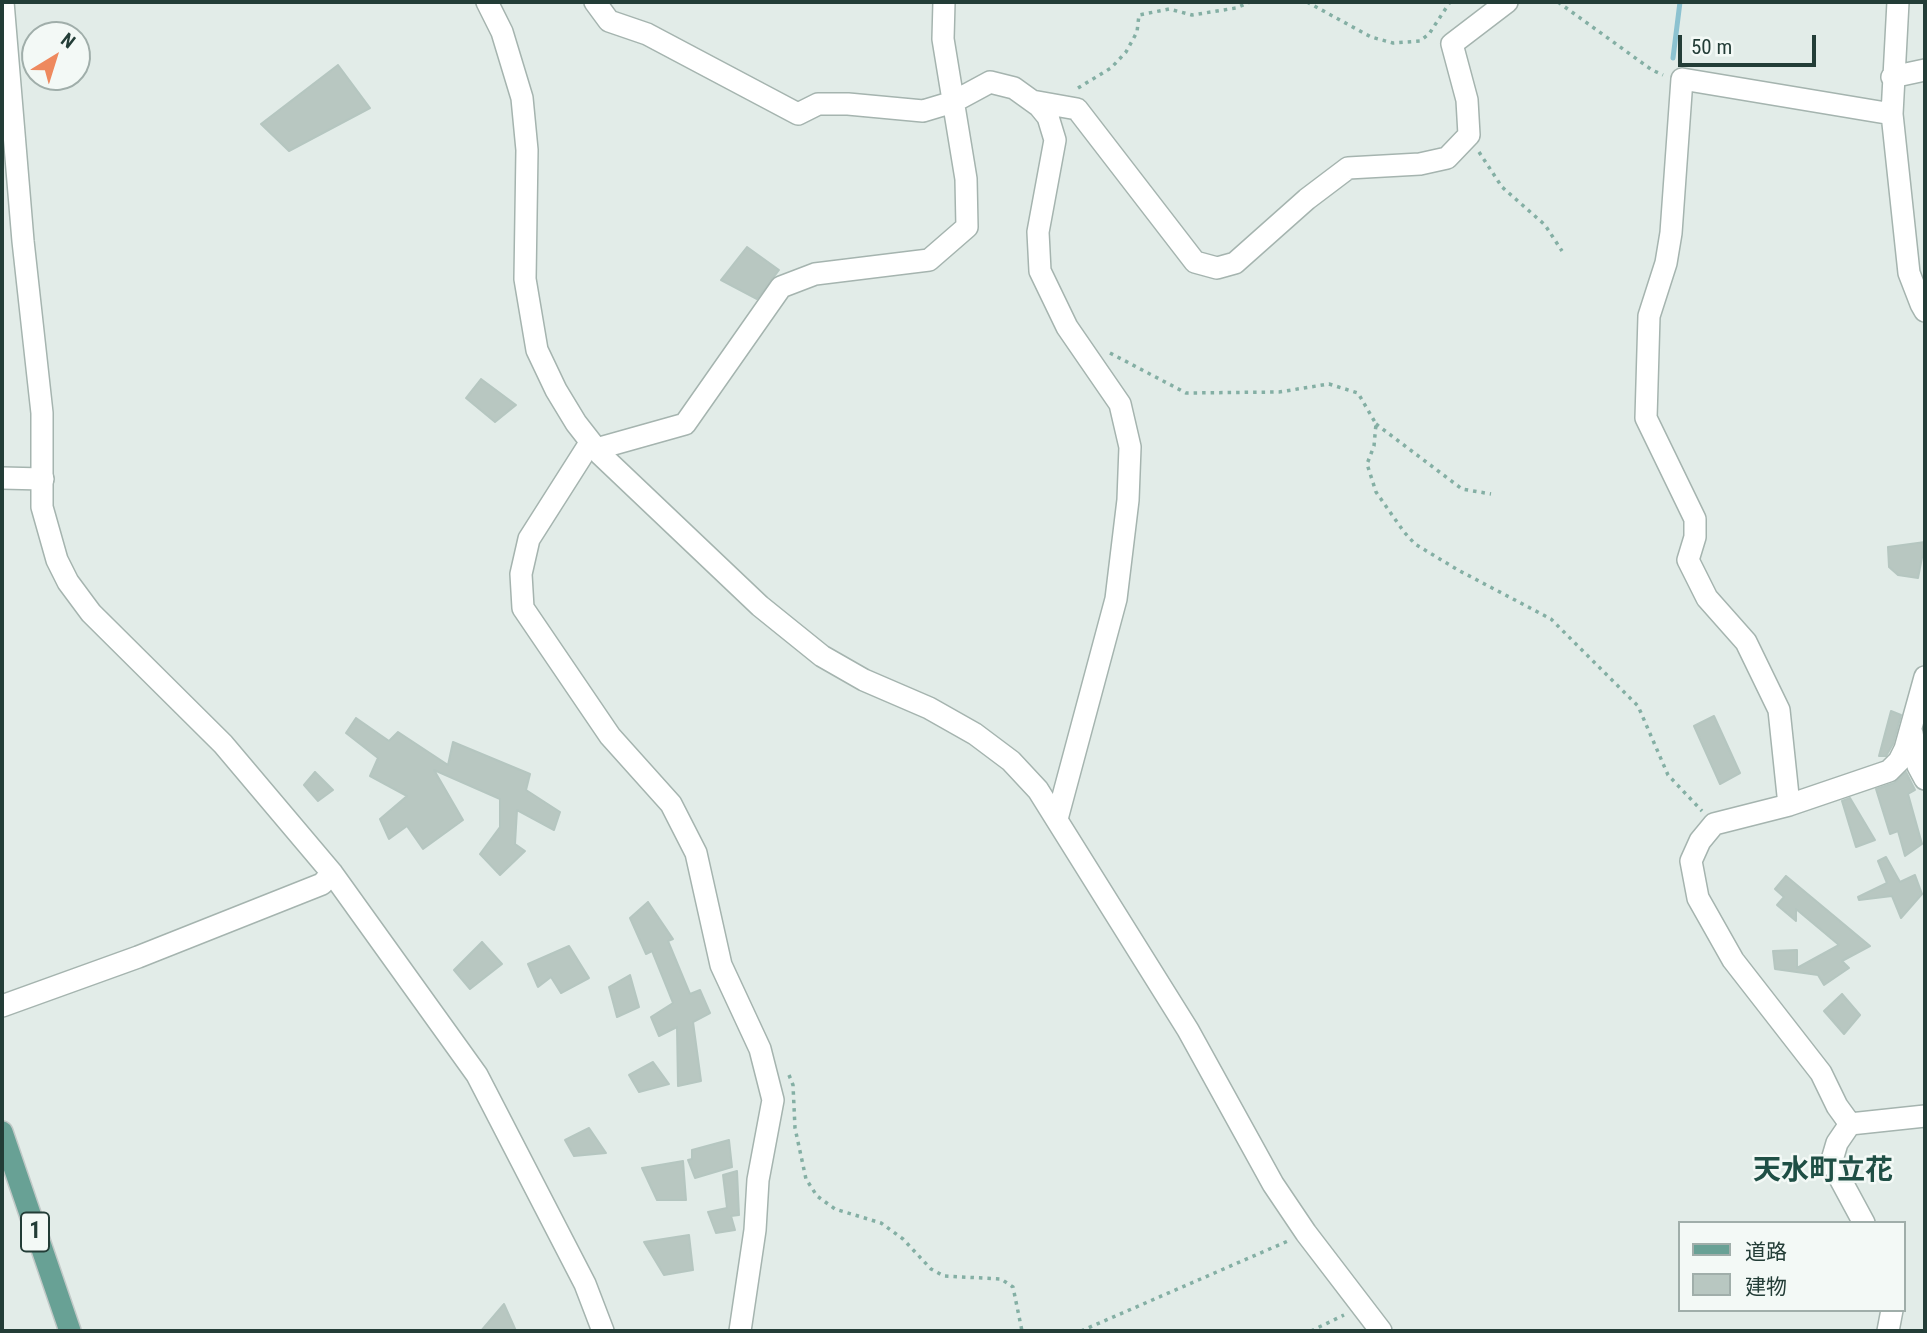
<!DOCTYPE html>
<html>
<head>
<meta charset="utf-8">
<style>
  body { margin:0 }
  #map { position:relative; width:1927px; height:1333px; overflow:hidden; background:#e2ece8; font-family:"Roboto Condensed","Noto Sans JP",sans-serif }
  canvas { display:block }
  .frame { position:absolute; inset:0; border:4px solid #233d37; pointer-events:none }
  .legend { position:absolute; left:1678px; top:1221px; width:228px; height:91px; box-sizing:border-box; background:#f3f9f6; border:2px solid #a0aeaa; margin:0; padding:9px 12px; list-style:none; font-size:21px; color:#233d37 }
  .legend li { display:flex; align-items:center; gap:14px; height:35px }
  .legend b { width:35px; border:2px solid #a0aeaa }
  .north { position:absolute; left:21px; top:21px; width:70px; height:70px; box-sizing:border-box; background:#f3f9f6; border:2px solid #a0aeaa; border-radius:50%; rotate:38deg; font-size:19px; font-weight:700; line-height:28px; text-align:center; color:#233d37 }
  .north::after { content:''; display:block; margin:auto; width:24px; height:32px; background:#ee895e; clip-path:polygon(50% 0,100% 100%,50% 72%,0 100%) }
  .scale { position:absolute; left:1678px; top:35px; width:138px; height:32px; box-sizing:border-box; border:4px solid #233d37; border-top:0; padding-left:9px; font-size:21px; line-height:24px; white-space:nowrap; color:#233d37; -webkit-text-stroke:5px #f3f9f6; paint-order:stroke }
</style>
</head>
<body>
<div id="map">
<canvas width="1927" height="1333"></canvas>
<div class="frame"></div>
<ul class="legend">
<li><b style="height:9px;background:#68a195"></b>道路</li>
<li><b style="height:19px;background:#b8c7c1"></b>建物</li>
</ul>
<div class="north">N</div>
<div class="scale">50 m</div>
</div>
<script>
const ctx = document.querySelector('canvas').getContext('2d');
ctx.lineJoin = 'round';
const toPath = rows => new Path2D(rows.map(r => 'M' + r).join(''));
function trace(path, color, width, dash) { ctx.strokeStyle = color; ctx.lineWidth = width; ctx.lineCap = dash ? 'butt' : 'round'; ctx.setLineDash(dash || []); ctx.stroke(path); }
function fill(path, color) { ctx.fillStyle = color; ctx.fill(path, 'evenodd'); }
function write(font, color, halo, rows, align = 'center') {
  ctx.font = font + ' "Roboto Condensed","Noto Sans JP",sans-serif'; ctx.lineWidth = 5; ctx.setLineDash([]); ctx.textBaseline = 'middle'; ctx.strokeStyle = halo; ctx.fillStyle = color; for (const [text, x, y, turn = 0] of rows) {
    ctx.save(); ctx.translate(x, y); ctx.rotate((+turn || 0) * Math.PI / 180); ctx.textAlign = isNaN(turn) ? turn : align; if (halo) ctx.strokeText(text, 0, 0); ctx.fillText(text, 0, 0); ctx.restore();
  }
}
const stream = toPath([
  [1673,58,1680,2]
]);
const building = toPath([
  [338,65,370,108,289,151,261,124,338,65],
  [747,247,779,270,757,299,721,280,747,247],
  [481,379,516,405,495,422,466,398,481,379],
  [1925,542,1918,578,1898,575,1889,567,1888,547,1925,542],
  [1891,711,1901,715,1893,744,1886,756,1879,756,1891,711],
  [1714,716,1740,773,1720,784,1694,726,1714,716],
  [356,718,389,741,398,732,448,765,453,742,530,774,526,790,560,812,554,830,517,810,515,844,525,851,500,875,480,854,500,827,500,799,434,770,463,820,423,849,407,826,389,839,380,819,407,796,370,776,378,758,346,733,356,718],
  [315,772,333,790,318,801,304,785,315,772],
  [1906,772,1915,790,1908,794,1922,844,1905,856,1898,831,1890,834,1876,789,1894,783,1906,772],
  [1850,798,1875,840,1856,847,1842,801,1850,798],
  [1886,857,1900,882,1915,875,1922,894,1901,918,1892,896,1859,900,1858,897,1887,883,1878,861,1886,857],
  [1786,876,1870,946,1842,961,1849,968,1824,985,1818,975,1775,969,1773,951,1797,950,1797,968,1839,945,1796,909,1796,921,1777,905,1784,897,1775,889,1786,876],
  [648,902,673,939,668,941,690,994,700,990,710,1013,693,1022,701,1081,678,1086,677,1027,659,1036,651,1017,673,1003,652,951,646,954,630,918,648,902],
  [482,942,502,964,470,989,454,970,482,942],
  [569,946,589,978,561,993,551,977,538,987,528,964,569,946],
  [630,975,639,1007,617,1017,609,987,630,975],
  [1842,994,1860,1015,1844,1034,1824,1011,1842,994],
  [653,1062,669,1084,639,1092,629,1075,653,1062],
  [589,1128,606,1153,574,1156,565,1140,589,1128],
  [729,1140,732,1167,695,1178,688,1160,692,1159,692,1150,729,1140],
  [683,1161,686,1200,657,1200,642,1168,683,1161],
  [737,1171,739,1215,731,1216,735,1230,716,1233,708,1212,727,1208,723,1175,737,1171],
  [689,1235,693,1270,664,1275,644,1242,689,1235],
  [504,1304,516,1331,481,1331,504,1304]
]);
const path = toPath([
  [1307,2,1371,37,1393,43,1420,41,1429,34,1450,2],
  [1558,2,1652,70,1663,75],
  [1078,88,1111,68,1126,52,1137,32,1139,15,1169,9,1192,15,1236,8,1250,2],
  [1479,152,1502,187,1545,225,1562,251],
  [1110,353,1186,393,1279,392,1329,384,1358,393,1376,424,1374,446,1367,464,1376,492,1404,532,1415,544,1458,570,1551,619,1638,706,1668,775,1702,811],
  [1376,424,1462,489,1491,494],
  [789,1075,793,1085,795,1128,806,1179,817,1196,835,1209,881,1223,903,1239,931,1269,944,1276,1001,1279,1013,1287,1022,1331],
  [1081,1331,1288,1241],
  [1311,1331,1344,1315]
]);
const minor = toPath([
  [3,2,23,241,42,413,42,507,57,560,68,582,91,613,223,744,332,873,477,1075,585,1284,603,1331],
  [595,2,609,21,647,34,798,114,818,104,848,104,923,111,953,102,990,82,1014,88,1039,106,1048,117,1055,140,1038,232,1040,271,1067,327,1120,404,1130,447,1128,500,1116,599,1057,819],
  [1898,2,1892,114,1909,273,1921,304,1925,311],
  [1892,77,1925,70],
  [1032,101,1077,109,1195,262,1217,268,1235,263,1307,199,1348,168,1420,164,1447,158,1469,135,1467,100,1452,44,1507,2],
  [590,443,529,539,521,574,523,608,610,736,671,804,696,853,721,965,760,1049,773,1100,758,1180,755,1230,740,1331],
  [596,449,685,424,781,287,815,274,929,260,967,227,966,179,943,39,944,2],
  [1912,733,1918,766,1925,779],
  [1789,805,1779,710,1746,642,1707,598,1688,560,1695,537,1695,519,1646,418,1649,316,1666,263,1671,233,1682,79,1892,114],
  [2,1006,138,957,322,884,332,873],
  [1850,1124,1837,1106,1821,1073,1733,960,1698,898,1691,861,1700,841,1714,824,1789,805,1889,771,1899,761,1905,749,1925,677],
  [1850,1124,1837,1143,1832,1160,1837,1173,1864,1223],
  [1850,1124,1925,1116],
  [1888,1331,1892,1310]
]);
const tertiary = toPath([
  [487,2,502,32,522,98,527,150,525,279,537,350,556,390,576,423,601,455,760,606,822,656,864,680,929,708,975,734,1011,761,1038,790,1188,1030,1273,1184,1306,1233,1381,1331],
  [2,478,43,479]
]);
const primary = toPath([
  [2,1132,70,1331]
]);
const shields = [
  [35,1232,28]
];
const shieldNames = [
  ["1",35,1232]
];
const quarterNames = [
  ["天水町立花",1823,1172]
];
trace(stream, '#8cc2d0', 5);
fill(building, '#b8c7c1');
trace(building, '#b5c6c0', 2);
trace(minor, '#a5b4af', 24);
trace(tertiary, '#a5b4af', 24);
trace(primary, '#c1c9c7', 24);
trace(path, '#84afa4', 3.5, [3.5, 5]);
trace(minor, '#fff', 21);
trace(tertiary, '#fff', 21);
trace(primary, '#68a195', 21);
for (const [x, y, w] of shields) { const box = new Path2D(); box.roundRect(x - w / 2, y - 19.5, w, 39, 5); ctx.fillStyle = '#f3f9f6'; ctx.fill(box); trace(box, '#233d37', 2); }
write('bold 23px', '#233d37', null, shieldNames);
write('bold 28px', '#1f4f45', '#f3f9f6', quarterNames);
</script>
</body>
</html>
